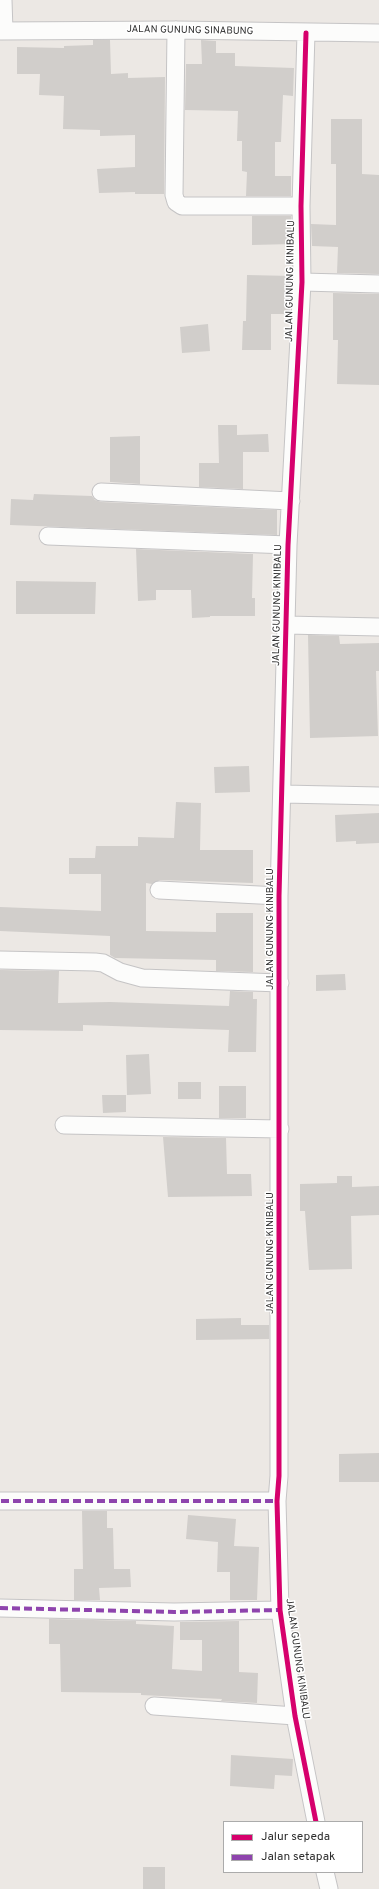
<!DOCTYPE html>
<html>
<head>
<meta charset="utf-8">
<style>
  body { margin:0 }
  #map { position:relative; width:379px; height:1889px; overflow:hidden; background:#ece8e4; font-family:Overpass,sans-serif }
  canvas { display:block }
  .legend { position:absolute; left:223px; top:1821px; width:140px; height:52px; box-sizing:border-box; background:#fff; border:1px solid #ababab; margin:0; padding:5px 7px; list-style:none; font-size:12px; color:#2e2e2e }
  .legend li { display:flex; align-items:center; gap:8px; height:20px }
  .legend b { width:20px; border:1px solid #ababab }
</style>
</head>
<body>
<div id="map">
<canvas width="379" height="1889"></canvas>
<ul class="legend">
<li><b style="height:5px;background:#d6006c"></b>Jalur sepeda</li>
<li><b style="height:5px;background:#8e44ad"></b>Jalan setapak</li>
</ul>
</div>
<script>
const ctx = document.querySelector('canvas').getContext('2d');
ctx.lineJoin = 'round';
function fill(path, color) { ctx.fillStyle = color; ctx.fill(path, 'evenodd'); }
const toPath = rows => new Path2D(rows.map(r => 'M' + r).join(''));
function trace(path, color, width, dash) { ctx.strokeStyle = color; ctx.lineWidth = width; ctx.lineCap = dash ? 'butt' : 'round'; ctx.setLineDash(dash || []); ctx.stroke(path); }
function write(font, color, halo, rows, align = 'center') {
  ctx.font = font + ' Overpass,sans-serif'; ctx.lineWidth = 3; ctx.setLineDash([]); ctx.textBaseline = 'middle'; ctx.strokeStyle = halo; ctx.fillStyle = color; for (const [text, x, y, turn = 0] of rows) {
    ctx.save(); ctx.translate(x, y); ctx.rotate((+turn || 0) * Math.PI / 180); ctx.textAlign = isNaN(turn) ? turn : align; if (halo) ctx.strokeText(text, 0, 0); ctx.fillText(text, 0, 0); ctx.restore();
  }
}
const building = toPath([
  [93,40,110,40,111,74,128,73,128,78,165,77,164,194,135,194,135,192,99,193,97,169,135,167,135,135,100,136,100,130,63,129,64,96,39,95,40,74,17,74,17,47,64,48,64,46,93,45],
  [201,40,216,41,216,53,235,53,235,66,294,68,293,96,283,95,281,142,275,142,275,176,291,176,291,196,246,196,247,172,242,171,242,141,237,141,238,111,185,110,186,64,202,64],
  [331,119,362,119,362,174,379,175,379,274,337,273,338,247,312,246,311,224,336,225,336,164,331,164],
  [252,216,291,216,292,244,252,245],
  [247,275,292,276,290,314,271,314,271,350,242,350,243,321,246,321],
  [333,293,379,294,379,385,337,384,338,340,333,340],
  [208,324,210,351,182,353,180,327],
  [218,425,237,425,237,435,268,434,269,452,243,452,243,489,199,487,199,463,219,463],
  [140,436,140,484,110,482,110,437],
  [34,494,92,496,95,500,101,502,277,510,277,535,10,525,11,499,33,500],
  [136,549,253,554,252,598,255,598,255,616,210,616,210,617,192,618,191,590,156,590,156,600,138,601],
  [16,581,96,582,95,614,16,614],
  [308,635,339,636,340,644,379,643,379,671,376,671,378,736,310,738],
  [249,766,250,792,215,793,214,767],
  [176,802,201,803,200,850,253,850,253,883,160,880,152,884,146,883,146,931,216,932,216,913,253,913,253,972,216,971,216,960,115,958,110,955,110,936,0,931,0,907,101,911,101,874,69,874,69,858,95,858,96,846,138,846,138,837,174,838],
  [379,813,379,843,356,844,356,841,336,842,335,815],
  [0,970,59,971,58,1003,110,1002,229,1006,230,991,253,992,253,999,257,999,256,1052,228,1052,229,1030,83,1025,83,1031,0,1030],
  [345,974,346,990,316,991,316,975],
  [149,1054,151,1094,127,1095,126,1055],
  [178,1082,201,1082,201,1099,178,1099],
  [219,1086,246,1086,246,1118,219,1118],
  [102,1095,126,1095,126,1112,103,1113],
  [163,1137,226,1138,227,1174,251,1174,252,1196,168,1197],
  [337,1176,352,1176,352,1187,379,1186,379,1215,351,1216,352,1269,309,1270,305,1211,300,1211,300,1184,337,1183],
  [241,1318,241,1325,269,1325,269,1339,196,1340,196,1319],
  [379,1453,379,1482,339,1482,339,1454],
  [82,1511,107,1511,107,1528,113,1528,114,1569,130,1569,131,1587,99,1588,100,1600,74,1600,74,1569,83,1569],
  [188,1515,236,1519,234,1546,259,1547,257,1600,230,1600,230,1572,217,1572,218,1542,186,1539],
  [49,1619,136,1621,136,1624,174,1626,172,1669,202,1671,202,1640,180,1640,180,1622,239,1621,239,1672,258,1673,257,1703,221,1701,222,1699,141,1695,141,1693,61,1692,60,1644,49,1644],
  [231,1755,293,1759,292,1776,275,1775,274,1789,230,1786],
  [143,1867,165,1867,165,1889,143,1889]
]);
const street = toPath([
  [3,0,4,31],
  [176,30,174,195,176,202,182,206,301,206],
  [0,31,176,30,379,33],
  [306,33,301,206,302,282,288,545,279,896,279,1476,277,1501,280,1610,295,1716,316,1822],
  [302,282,379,284],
  [101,492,291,501],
  [48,536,288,545],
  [286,625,379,627],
  [283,794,379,796],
  [159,890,279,896],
  [0,960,95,962,103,963,120,972,142,978,280,983],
  [64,1125,280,1129],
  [1,1501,277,1501],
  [0,1608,174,1612,280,1610],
  [154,1706,295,1716],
  [325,1872,329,1889]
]);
const quiet = toPath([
  [1,1501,277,1501],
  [0,1608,174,1612,280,1610]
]);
const cycleway = toPath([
  [306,33,301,206,302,282,288,545,279,896,279,1476,277,1501,280,1610,295,1716,316,1822]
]);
const streetNames = [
  ["JALAN GUNUNG SINABUNG",190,31,1],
  ["JALAN GUNUNG KINIBALU",291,281,-89],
  ["JALAN GUNUNG KINIBALU",278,605,-89],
  ["JALAN GUNUNG KINIBALU",271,929,-90],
  ["JALAN GUNUNG KINIBALU",271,1253,-90],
  ["JALAN GUNUNG KINIBALU",297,1659,82]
];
fill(building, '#d1cecb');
trace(street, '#c5c4c5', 19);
trace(street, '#fcfcfb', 17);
trace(quiet, '#8e44ad', 4, [8, 4]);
trace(cycleway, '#d6006c', 5);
write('10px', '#2e2e2e', '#fff', streetNames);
</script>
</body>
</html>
